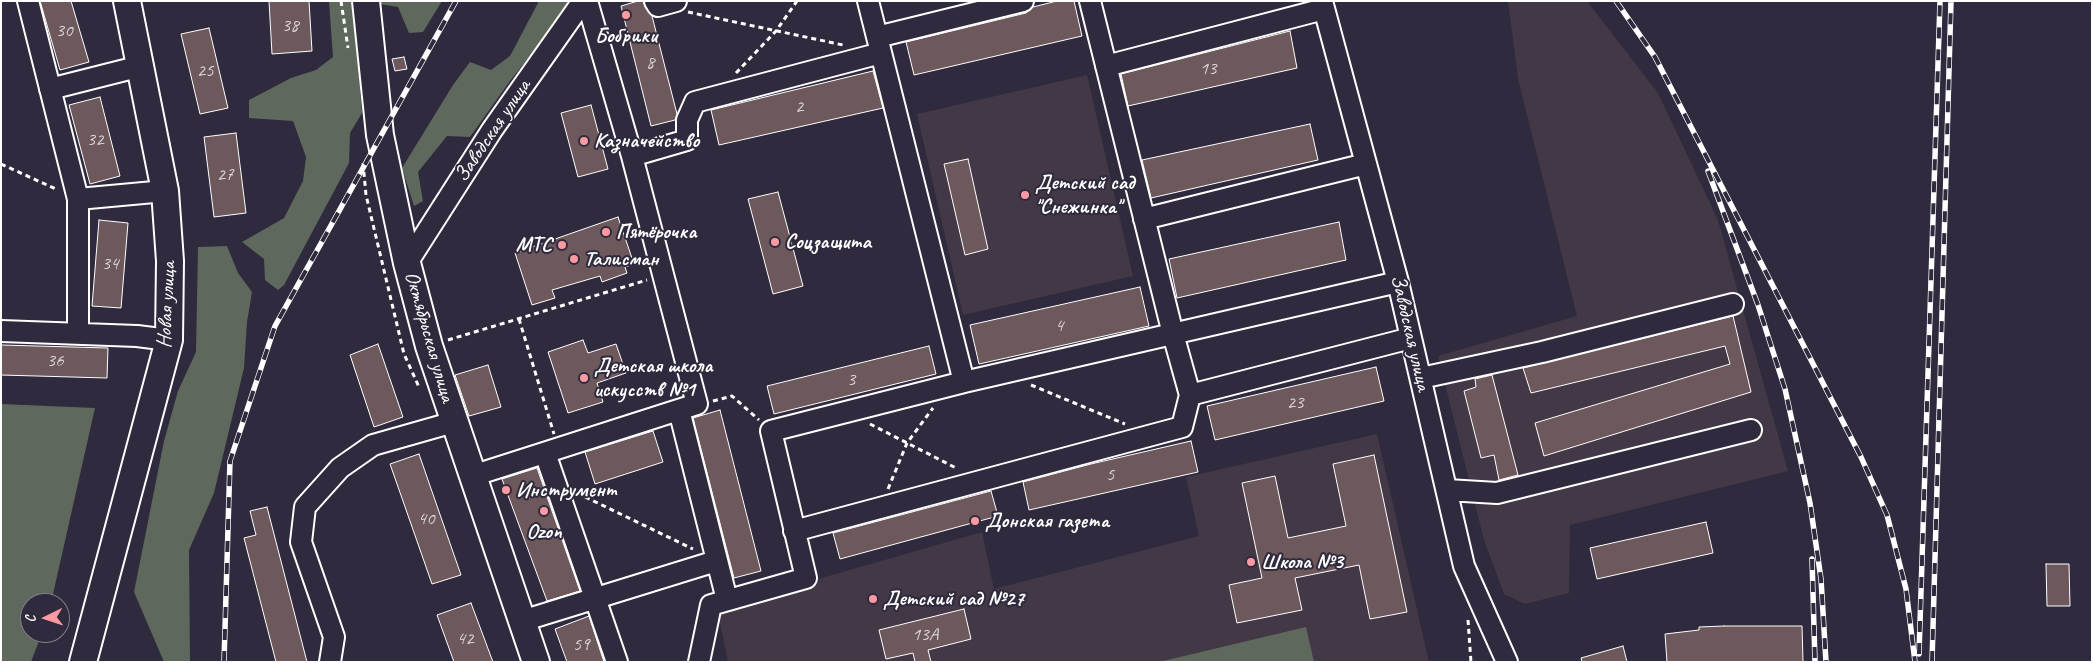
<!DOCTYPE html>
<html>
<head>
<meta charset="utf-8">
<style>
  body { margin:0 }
  #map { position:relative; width:2093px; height:663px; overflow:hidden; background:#2f2a3d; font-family:Caveat,sans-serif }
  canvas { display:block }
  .frame { position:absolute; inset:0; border:2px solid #fff; pointer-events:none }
  .north { position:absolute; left:20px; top:593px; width:50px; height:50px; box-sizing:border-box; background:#2f2a3d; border:1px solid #827f8b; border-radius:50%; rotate:266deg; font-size:14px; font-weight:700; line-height:20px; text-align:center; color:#fff }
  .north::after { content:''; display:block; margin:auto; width:18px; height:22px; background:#ff9aa2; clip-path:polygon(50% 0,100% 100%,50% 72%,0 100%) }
</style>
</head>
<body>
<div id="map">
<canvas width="2093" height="663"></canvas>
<div class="frame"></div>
<div class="north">С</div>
</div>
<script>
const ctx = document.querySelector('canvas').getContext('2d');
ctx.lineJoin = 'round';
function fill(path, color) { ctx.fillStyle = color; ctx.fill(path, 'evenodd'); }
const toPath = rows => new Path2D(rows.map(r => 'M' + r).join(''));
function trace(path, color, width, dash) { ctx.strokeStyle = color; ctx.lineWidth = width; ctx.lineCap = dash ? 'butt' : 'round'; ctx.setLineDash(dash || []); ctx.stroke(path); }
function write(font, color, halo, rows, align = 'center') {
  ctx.font = font + ' Caveat,sans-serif'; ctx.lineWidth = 4; ctx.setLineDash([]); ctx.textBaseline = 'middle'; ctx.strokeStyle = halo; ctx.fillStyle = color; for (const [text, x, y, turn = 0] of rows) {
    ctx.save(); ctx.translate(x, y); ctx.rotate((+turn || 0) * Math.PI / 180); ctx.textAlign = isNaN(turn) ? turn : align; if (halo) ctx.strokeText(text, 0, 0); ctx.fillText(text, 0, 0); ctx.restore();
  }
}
const built = toPath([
  [1508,1,1587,1,1658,93,1718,220,1788,471,1570,525,1569,593,1525,604,1504,594,1484,540,1438,356,1577,316,1518,79],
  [1087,75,1133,276,963,315,917,114],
  [1377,434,1429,662,728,662,717,608,982,532,994,589,1199,536,1186,477]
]);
const green = toPath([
  [329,1,353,1,362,113,350,133,349,163,284,285,278,290,265,280,264,259,242,242,284,218,303,181,306,157,293,121,249,118,249,100,291,78,316,70,333,57],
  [380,1,442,1,423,32,409,33,398,7,380,4],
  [539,1,570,1,569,6,510,81,470,137,447,136,418,172,423,201,414,206,402,168,453,85,470,62,491,70,510,56],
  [227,246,238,273,252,292,247,322,244,368,214,493,189,550,190,662,164,662,134,592,164,441,178,391,196,352,198,247],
  [1,404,95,408,51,603,30,603,30,633,42,633,31,662,1,662],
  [1306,627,1314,662,1159,662]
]);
const building = toPath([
  [40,1,71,1,89,62,60,70,40,1],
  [269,1,309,1,312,51,272,54,269,1],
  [638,1,643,1,645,7,652,16,677,114,675,120,651,126,621,6,638,1],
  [1057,1,1074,1,1082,36,914,75,906,42,1026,13,1033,7,1057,1],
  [209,28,228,108,200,114,181,34,209,28],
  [1290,31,1297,68,1128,106,1121,74,1290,31],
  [404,57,407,69,395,71,392,59,404,57],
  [873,71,883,108,719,145,711,110,873,71],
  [100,97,120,176,90,184,69,105,100,97],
  [591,105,608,169,578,177,561,113,591,105],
  [1310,124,1318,160,1151,198,1142,160,1310,124],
  [236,133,246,213,214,217,204,137,236,133],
  [968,159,988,249,965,255,944,164,968,159],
  [778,192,803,286,773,294,748,199,778,192],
  [618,217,634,264,625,267,627,273,602,282,600,276,552,290,555,298,532,305,515,253,618,217],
  [99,220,128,223,121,308,92,306,99,220],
  [1339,222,1346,260,1177,298,1169,259,1339,222],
  [1140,287,1149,326,979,364,970,325,1140,287],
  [1733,316,1751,392,1544,456,1535,423,1730,364,1725,346,1531,393,1523,368,1733,316],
  [583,340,588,353,616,344,626,373,597,383,603,402,568,413,548,352,583,340],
  [378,344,403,417,374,427,350,355,378,344],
  [1,345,108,348,107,378,1,375,1,345],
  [929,346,936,374,774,414,767,386,929,346],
  [488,365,501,407,469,416,455,375,488,365],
  [1376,367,1384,401,1215,440,1207,406,1376,367],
  [1492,375,1518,475,1499,480,1494,455,1481,458,1464,391,1476,387,1475,379,1492,375],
  [720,410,761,571,734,578,693,418,720,410],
  [653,431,663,462,595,484,585,452,653,431],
  [1191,441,1198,472,1029,510,1023,482,1091,464,1191,441],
  [419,454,461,575,432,584,390,464,419,454],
  [1374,455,1407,612,1370,619,1359,565,1295,578,1302,610,1237,623,1229,585,1262,578,1242,483,1275,476,1288,538,1346,526,1333,464,1374,455],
  [537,468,580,591,547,601,502,479,537,468],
  [991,491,998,516,840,559,833,533,991,491],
  [267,507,307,662,276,662,244,538,256,535,250,511,267,507],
  [1706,522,1713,553,1597,579,1590,548,1706,522],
  [2046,564,2069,564,2070,606,2047,606,2046,564],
  [471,603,493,662,454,662,437,615,471,603],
  [964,609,971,639,928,650,931,662,915,662,913,653,886,659,879,630,964,609],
  [589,616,604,662,567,662,555,629,589,616],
  [1724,626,1802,626,1803,662,1667,662,1665,634,1699,630,1699,627,1724,626],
  [1623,646,1627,662,1582,662,1581,658,1623,646]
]);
const path = toPath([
  [341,1,348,48],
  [688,12,843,45],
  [736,73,776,31,797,1],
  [363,163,366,195,404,354,419,387],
  [1,164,58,190],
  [519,319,554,434],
  [448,340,647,280],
  [1031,385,1125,424],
  [713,401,732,396,759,420],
  [870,424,958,469],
  [888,489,907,443,933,408],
  [577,493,693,549],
  [1468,620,1471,662]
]);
const minor = toPath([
  [28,1,78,199,78,333],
  [655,1,658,6,676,1],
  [868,1,964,382],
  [1090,1,1173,334,1190,395,1411,338],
  [1322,1,1398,282,1464,566,1507,662],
  [877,37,1023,1],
  [1106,66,1324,9],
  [50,89,141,66],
  [632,156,687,140,687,120,695,102,881,53],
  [78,199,165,191],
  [1144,219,1366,164],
  [407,263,492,130,583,1],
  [1,331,137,336,169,340],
  [1421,378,1542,352,1733,304],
  [679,410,727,600],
  [545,453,617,662],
  [472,476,697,404,632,156,587,1],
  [1447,490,1497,493,1751,430],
  [794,531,1182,427,1190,395],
  [522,621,716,561],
  [330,662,334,637,301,542,305,507,340,468,373,445,454,422],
  [699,662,711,605,806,578,771,431,964,382,1398,282]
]);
const major = toPath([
  [366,1,380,135,407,263,429,346,536,662],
  [83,662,169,340,170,261,165,191,127,1]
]);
const rail = toPath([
  [1616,1,1655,57,1861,457,1887,515,1906,589,1915,662],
  [1708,171,1758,305,1785,389,1810,503,1821,579,1826,662],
  [1812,559,1815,662],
  [1919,654,1940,1],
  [224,662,230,461,275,326,456,1],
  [1932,662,1951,1]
]);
const markers = [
  [626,15,5,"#ff9aa2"],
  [584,141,5,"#ff9aa2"],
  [1025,195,5,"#ff9aa2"],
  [606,232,5,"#ff9aa2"],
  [775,242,5,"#ff9aa2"],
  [562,245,5,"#ff9aa2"],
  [574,259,5,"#ff9aa2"],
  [584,378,5,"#ff9aa2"],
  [506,490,5,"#ff9aa2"],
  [544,511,5,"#ff9aa2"],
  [975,521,5,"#ff9aa2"],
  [1251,562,5,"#ff9aa2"],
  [873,599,5,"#ff9aa2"]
];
const numberNames = [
  ["38",290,26],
  ["30",64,31],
  ["8",650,63],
  ["13",1208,69],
  ["25",205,71],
  ["2",799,107],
  ["32",95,140],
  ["27",225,175],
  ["34",110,264],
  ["4",1059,326],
  ["36",55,361],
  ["3",851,380],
  ["23",1295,403],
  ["5",1110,475],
  ["40",426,519],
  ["13А",925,635],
  ["42",465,639],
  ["59",581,645]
];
const poiNames = [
  ["Бобрики",626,36,"center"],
  ["Казначейство",594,141],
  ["Детский сад",1035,183],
  ["\"Снежинка\"",1035,207],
  ["Пятёрочка",616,232],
  ["Соцзащита",785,242],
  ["МТС",552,245,"right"],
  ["Талисман",584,259],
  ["Детская школа",594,366],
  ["искусств №1",594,390],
  ["Инструмент",516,490],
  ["Донская газета",985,521],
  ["Ozon",544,532,"center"],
  ["Школа №3",1261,562],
  ["Детский сад №27",883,599]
];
const streetNames = [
  ["Заводская улица",493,131,-56],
  ["Новая улица",167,305,-87],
  ["Заводская улица",1410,333,77],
  ["Октябрьская улица",429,337,74]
];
fill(built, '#423846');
fill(green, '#5f685c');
fill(building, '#6d585b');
trace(building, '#fff', 1);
trace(minor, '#fff', 24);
trace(major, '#fff', 30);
trace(path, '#fff', 3, [5, 4]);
trace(minor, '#2f2a3d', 20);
trace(major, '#2f2a3d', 26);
trace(rail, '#fff', 5.5);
trace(rail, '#2f2a3d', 4, [11]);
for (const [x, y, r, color] of markers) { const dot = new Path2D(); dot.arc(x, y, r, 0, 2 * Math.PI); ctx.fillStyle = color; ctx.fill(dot); trace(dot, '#2f2a3d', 2); }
write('19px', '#dad5d6', null, numberNames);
write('bold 21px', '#fff', '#2f2a3d', poiNames, 'left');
write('21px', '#fff', '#2f2a3d', streetNames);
</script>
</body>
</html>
